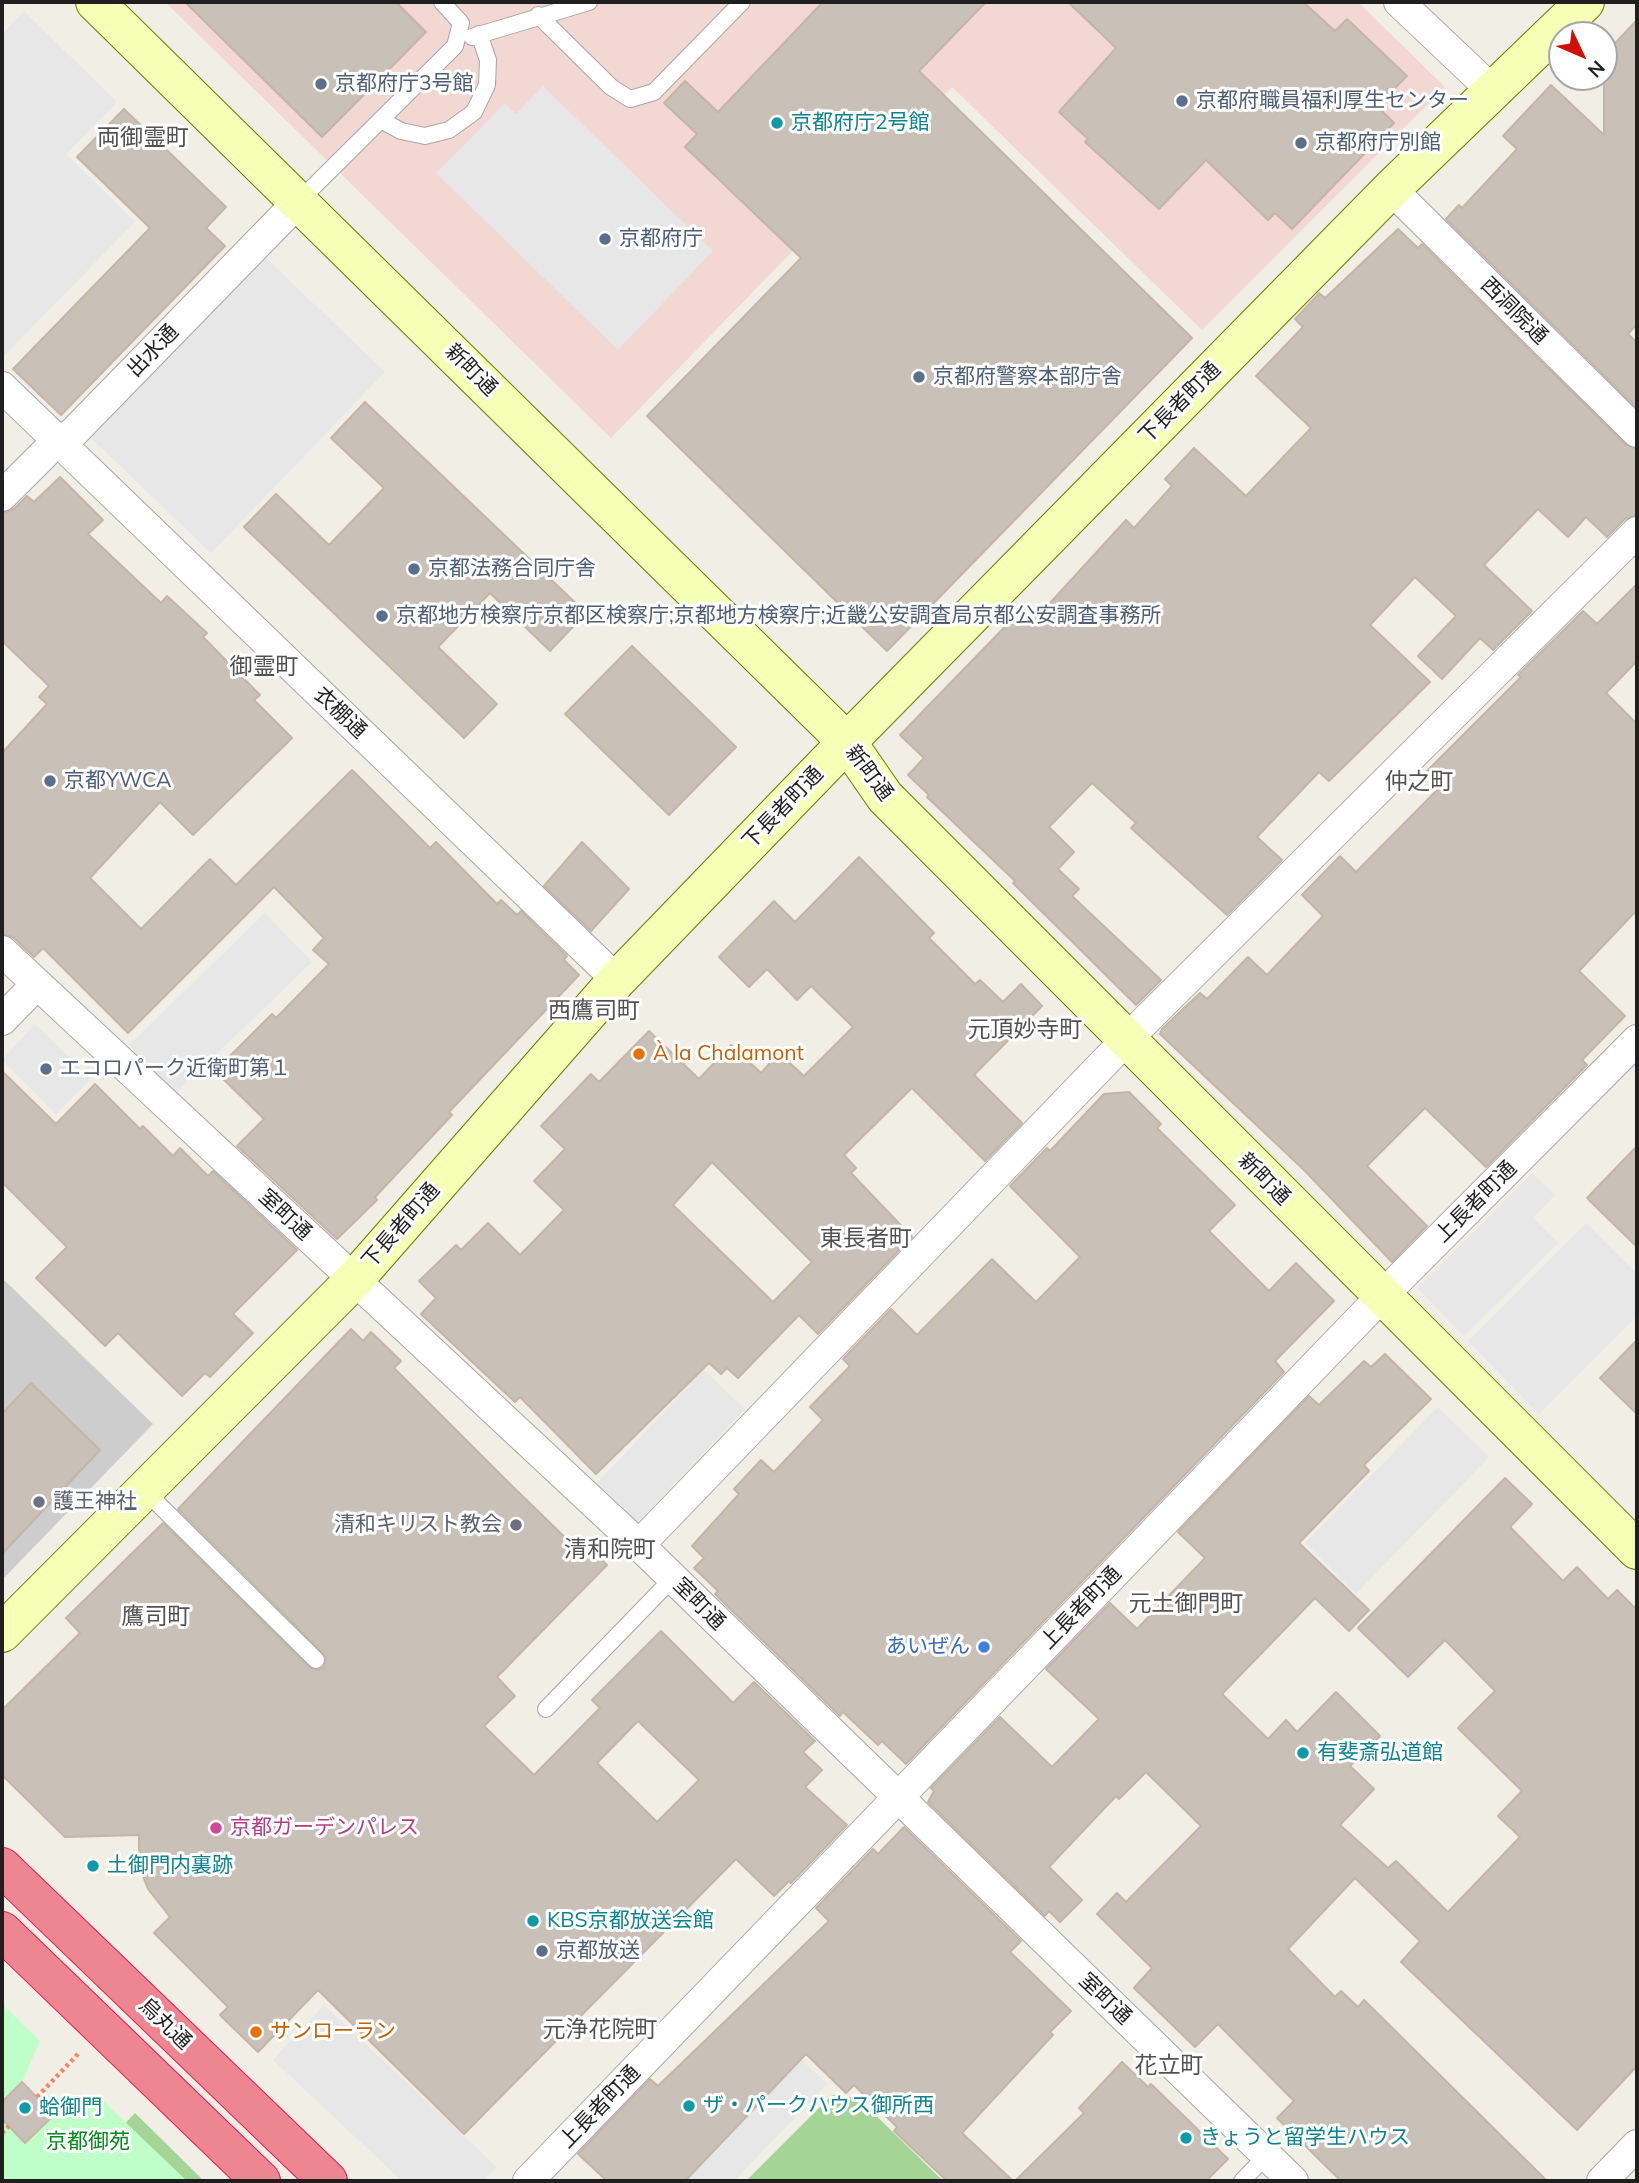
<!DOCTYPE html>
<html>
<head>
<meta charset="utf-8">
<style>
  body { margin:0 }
  #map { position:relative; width:1639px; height:2183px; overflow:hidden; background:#f1eee5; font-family:Mulish,sans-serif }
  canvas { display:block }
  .frame { position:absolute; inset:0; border:4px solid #1f1f1f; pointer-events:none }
  .north { position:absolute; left:1548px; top:21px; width:70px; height:70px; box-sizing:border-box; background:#fff; border:2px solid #a5a5a5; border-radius:50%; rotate:134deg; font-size:19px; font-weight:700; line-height:28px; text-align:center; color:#1f1f1f }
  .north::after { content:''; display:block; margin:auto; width:24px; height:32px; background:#cf1000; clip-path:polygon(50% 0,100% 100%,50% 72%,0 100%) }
</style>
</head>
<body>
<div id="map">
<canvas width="1639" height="2183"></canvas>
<div class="frame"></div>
<div class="north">N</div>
</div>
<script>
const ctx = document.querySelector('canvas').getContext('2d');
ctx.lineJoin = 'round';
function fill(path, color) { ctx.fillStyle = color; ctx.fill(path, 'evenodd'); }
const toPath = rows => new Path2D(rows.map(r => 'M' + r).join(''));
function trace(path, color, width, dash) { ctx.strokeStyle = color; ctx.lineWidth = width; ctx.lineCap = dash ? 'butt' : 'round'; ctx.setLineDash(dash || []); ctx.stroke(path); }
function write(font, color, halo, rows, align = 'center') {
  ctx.font = font + ' Mulish,"Noto Sans JP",sans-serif'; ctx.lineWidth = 6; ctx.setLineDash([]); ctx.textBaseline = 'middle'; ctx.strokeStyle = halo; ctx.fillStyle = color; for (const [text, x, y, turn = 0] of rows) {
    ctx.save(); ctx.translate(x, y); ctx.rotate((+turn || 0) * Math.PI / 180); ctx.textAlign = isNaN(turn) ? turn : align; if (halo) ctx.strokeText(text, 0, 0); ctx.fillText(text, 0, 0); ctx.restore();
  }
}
const commercial = toPath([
  [165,2,1358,2,1445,87,1202,330,952,87,611,438]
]);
const religious = toPath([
  [2,1278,153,1424,2,1580]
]);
const forest = toPath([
  [832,2095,858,2098,943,2181,746,2181],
  [135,2113,204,2181,50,2181,100,2150]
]);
const park = toPath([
  [2,2004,40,2041,22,2082,54,2114,97,2095,187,2181,2,2181]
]);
const parking = toPath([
  [24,11,117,102,66,154,135,222,2,358,2,34],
  [543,86,713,251,618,350,436,173,505,103,516,114],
  [264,256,385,372,211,553,91,438],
  [265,913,312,962,176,1093,129,1045],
  [35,1024,91,1079,56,1114,2,1060],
  [1532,1173,1555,1195,1533,1218,1558,1243,1464,1336,1417,1288],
  [1586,1223,1637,1274,1637,1316,1539,1414,1468,1341],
  [704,1370,745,1409,638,1522,597,1483],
  [1438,1407,1489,1457,1356,1594,1305,1543],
  [324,2005,497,2167,483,2181,402,2181,273,2060],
  [801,2059,827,2084,734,2181,685,2181]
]);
const building = toPath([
  [185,2,396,2,426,32,322,137,185,2],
  [823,2,986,2,919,71,1192,338,887,651,647,416,801,258,685,147,697,134,664,103,685,81,718,112,823,2],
  [1068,2,1303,2,1335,31,1347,19,1407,76,1377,106,1394,123,1292,229,1275,213,1268,220,1206,160,1159,209,1085,142,1088,139,1059,112,1116,48,1068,2],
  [1637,20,1637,324,1628,334,1637,343,1637,408,1446,219,1459,205,1462,208,1517,149,1503,136,1551,85,1604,135,1604,55,1637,20],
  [124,109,226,207,206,228,225,246,61,415,13,369,150,228,77,157,124,109],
  [1398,229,1418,248,1422,244,1625,444,1637,449,1637,515,1625,519,1607,537,1586,517,1568,537,1538,509,1484,565,1532,611,1493,650,1480,638,1442,679,1418,656,1456,616,1415,577,1370,625,1430,682,1329,781,1319,772,1257,837,1282,860,1227,915,1131,828,1136,823,1092,783,1049,827,1074,852,1058,869,1079,889,1072,896,1161,980,1136,1005,1013,883,1015,881,927,797,929,795,908,775,924,758,900,735,1027,604,1039,615,1126,520,1134,528,1172,486,1165,479,1194,448,1246,496,1311,428,1256,376,1303,327,1295,319,1315,298,1319,293,1325,298,1398,229],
  [365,402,586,613,550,651,490,593,438,647,497,704,464,738,244,527,276,494,329,545,384,488,331,438,365,402],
  [60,477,103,520,88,534,161,603,167,596,207,633,203,637,260,695,254,700,292,738,193,835,160,802,90,878,141,929,210,859,236,885,352,770,430,848,436,842,497,904,501,900,517,915,521,911,567,956,564,960,579,975,449,1112,452,1115,375,1197,377,1200,337,1239,237,1146,264,1119,215,1071,272,1014,276,1018,329,964,313,950,324,938,274,887,128,1033,43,948,34,957,14,938,2,934,2,753,47,704,39,697,49,686,2,641,2,513,14,509,27,496,34,502,60,477],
  [1637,584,1637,661,1606,693,1637,724,1637,910,1579,971,1625,1016,1582,1060,1587,1065,1486,1167,1425,1108,1367,1166,1427,1226,1392,1262,1303,1169,1160,1034,1162,1029,1200,993,1207,999,1248,957,1267,975,1323,916,1302,895,1340,856,1356,872,1442,785,1427,771,1521,677,1518,675,1583,611,1597,624,1637,584],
  [632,646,736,747,669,815,565,714,632,646],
  [582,842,629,889,591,931,544,886,582,842],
  [859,857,934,933,929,938,975,984,980,980,1003,1002,1021,984,1042,1006,974,1075,1022,1123,985,1161,912,1088,844,1155,856,1168,851,1173,912,1237,818,1334,799,1315,738,1378,727,1368,721,1374,709,1363,596,1474,520,1397,515,1402,421,1314,436,1298,419,1281,456,1245,461,1250,488,1223,520,1255,564,1210,534,1181,565,1149,541,1126,591,1074,599,1082,649,1031,699,1079,731,1045,761,1073,779,1053,804,1076,853,1027,811,986,797,1000,767,969,749,987,719,957,774,901,795,922,859,857],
  [712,1162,812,1262,773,1302,673,1205,712,1162],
  [2,1071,56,1124,95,1084,140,1129,143,1126,173,1156,180,1148,208,1176,213,1171,297,1250,233,1314,253,1333,210,1377,205,1373,182,1396,118,1333,105,1346,36,1278,67,1247,2,1182,2,1071],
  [1129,1092,1161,1124,1157,1128,1235,1205,1209,1231,1269,1291,1296,1263,1334,1301,1275,1361,1284,1372,906,1764,882,1741,878,1745,843,1712,840,1716,715,1594,718,1591,694,1568,704,1558,692,1546,739,1494,734,1489,761,1460,774,1472,823,1420,810,1407,850,1366,843,1359,891,1309,917,1335,992,1259,1036,1302,1080,1257,1010,1186,1047,1148,1050,1151,1104,1094,1129,1092],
  [1637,1146,1637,1247,1587,1198,1637,1146],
  [351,1329,363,1341,371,1332,401,1361,394,1368,509,1483,577,1549,584,1543,607,1565,497,1677,515,1696,484,1726,534,1775,600,1708,592,1700,661,1631,733,1703,754,1682,815,1741,803,1752,822,1770,805,1787,847,1825,791,1883,789,1881,774,1896,736,1859,464,2134,318,1990,258,2052,220,2015,228,2007,154,1933,170,1917,148,1889,139,1866,139,1835,65,1837,2,1775,2,1710,80,1633,66,1618,163,1523,309,1667,318,1670,324,1667,326,1658,323,1653,178,1509,351,1329],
  [638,1721,699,1780,657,1822,597,1763,638,1721],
  [1637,1340,1637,1414,1600,1378,1637,1340],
  [1385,1354,1431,1399,1364,1465,1369,1471,1299,1543,1369,1610,1349,1631,1315,1598,1222,1694,1268,1739,1286,1720,1297,1732,1336,1692,1380,1736,1350,1766,1374,1789,1340,1825,1388,1868,1396,1861,1448,1912,1520,1837,1498,1816,1522,1791,1458,1728,1495,1691,1445,1640,1408,1677,1358,1628,1505,1478,1532,1504,1510,1527,1563,1581,1577,1567,1608,1599,1617,1590,1637,1610,1637,2066,1577,2130,1401,1962,1420,1941,1355,1878,1288,1949,1335,1997,1341,1991,1358,2007,1364,2000,1547,2181,1341,2181,1277,2118,1294,2101,1218,2024,1195,2047,1134,1988,1152,1968,1097,1914,1117,1893,1126,1902,1201,1826,1146,1772,1119,1799,1116,1796,1049,1867,1082,1900,1060,1922,1049,1911,1045,1916,928,1802,934,1791,931,1788,1000,1717,1052,1767,1099,1719,1046,1669,1110,1603,1137,1629,1205,1558,1178,1532,1309,1396,1319,1405,1364,1361,1371,1367,1385,1354],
  [31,1383,100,1450,2,1554,2,1414,31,1383],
  [904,1827,1021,1941,1010,1952,1071,2011,1050,2032,1053,2035,962,2133,1013,2181,947,2181,894,2131,897,2127,854,2085,846,2093,806,2054,685,2181,607,2181,578,2154,650,2079,658,2086,829,1921,816,1908,873,1849,878,1854,904,1827],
  [1122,2062,1148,2087,1151,2084,1228,2159,1206,2181,1015,2181,1084,2113,1079,2108,1122,2062],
  [22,2082,54,2115,25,2143,2,2119,2,2102,22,2082]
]);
const path = toPath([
  [37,2097,78,2054],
  [2,2133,9,2126]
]);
const lane = toPath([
  [538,15,611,87,630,99,654,92,742,2],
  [472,37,589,2],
  [381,120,401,131,425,136,449,130,474,112,487,85,488,60,479,34],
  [299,201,455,46,461,23,442,2],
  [144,1490,316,1660],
  [546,1709,673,1578],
  [1242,2181,1266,2156]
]);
const street = toPath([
  [1399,2,1493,91],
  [1391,189,1637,432],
  [2,387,617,980],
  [2,496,57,441,72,434,299,201],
  [2,951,639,1545,1293,2181],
  [2,1020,37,984],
  [639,1545,1125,1041,1637,532],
  [528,2181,1381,1297,1637,1040],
  [1602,2181,1637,2145]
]);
const secondary = toPath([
  [95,2,847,742,885,797,1637,1550],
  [2,1633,354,1280,617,980,847,742,1391,189,1585,2]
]);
const highway = toPath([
  [2,1867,328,2181],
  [2,1931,261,2181]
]);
const markers = [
  [321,84,7,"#5c6f8a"],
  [1182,101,7,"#5c6f8a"],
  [777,123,7,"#0f9aa8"],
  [1301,143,7,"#5c6f8a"],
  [605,239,7,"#5c6f8a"],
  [919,377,7,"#5c6f8a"],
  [414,569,7,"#5c6f8a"],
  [382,616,7,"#5c6f8a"],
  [50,781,7,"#5c6f8a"],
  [639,1054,7,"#e8710a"],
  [46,1069,7,"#5c6f8a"],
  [39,1502,7,"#6b7280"],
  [516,1525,7,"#6b7280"],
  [984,1647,7,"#3f7fe0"],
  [1303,1753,7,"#0f9aa8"],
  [216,1828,7,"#d1479c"],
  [93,1866,7,"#0f9aa8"],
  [533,1921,7,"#0f9aa8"],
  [542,1951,7,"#5c6f8a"],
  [256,2032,7,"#e8710a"],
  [689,2106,7,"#0f9aa8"],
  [25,2108,7,"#0f9aa8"],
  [1186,2138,7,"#0f9aa8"]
];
const serviceNames = [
  ["京都府庁3号館",335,84],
  ["京都府職員福利厚生センター",1196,101],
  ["京都府庁別館",1315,143],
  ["京都府庁",619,239],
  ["京都府警察本部庁舎",933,377],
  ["京都法務合同庁舎",428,569],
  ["京都地方検察庁京都区検察庁;京都地方検察庁;近畿公安調査局京都公安調査事務所",396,616],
  ["京都YWCA",64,781],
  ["エコロパーク近衛町第１",60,1069],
  ["京都放送",556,1951]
];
const cultureNames = [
  ["京都府庁2号館",791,123],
  ["有斐斎弘道館",1317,1753],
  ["土御門内裏跡",107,1866],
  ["KBS京都放送会館",547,1921],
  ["ザ・パークハウス御所西",703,2106],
  ["蛤御門",39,2108],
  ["きょうと留学生ハウス",1200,2138]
];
const streetNames = [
  ["西洞院通",1514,311,45],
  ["出水通",153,351,-46],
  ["新町通",471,370,45],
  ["下長者町通",1180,403,-45],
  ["衣棚通",340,713,44],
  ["新町通",869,773,53],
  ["下長者町通",783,808,-46],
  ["新町通",1264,1179,45],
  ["上長者町通",1476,1202,-45],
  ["室町通",285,1215,43],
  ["下長者町通",401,1226,-49],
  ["室町通",699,1604,45],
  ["上長者町通",1081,1608,-46],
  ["室町通",1105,1999,44],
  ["烏丸通",165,2024,44],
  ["上長者町通",600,2107,-46]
];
const foodNames = [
  ["À la Chalamont",653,1054],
  ["サンローラン",270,2032]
];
const worshipNames = [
  ["護王神社",53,1502],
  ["清和キリスト教会",502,1525,"right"]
];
const shopNames = [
  ["あいぜん",970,1647]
];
const hotelNames = [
  ["京都ガーデンパレス",230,1828]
];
const parkNames = [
  ["京都御苑",88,2142]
];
const neighbourhoodNames = [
  ["両御霊町",143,138],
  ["御霊町",264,667],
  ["仲之町",1419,782],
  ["西鷹司町",594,1011],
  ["元頂妙寺町",1025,1030],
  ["東長者町",866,1239],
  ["清和院町",610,1550],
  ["元土御門町",1186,1604],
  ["鷹司町",156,1617],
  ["元浄花院町",600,2030],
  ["花立町",1169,2066]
];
fill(commercial, '#f3d7d3');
fill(religious, '#cdcdcd');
fill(forest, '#a4d496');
fill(park, '#bffec9');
fill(parking, '#e7e7e7');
fill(building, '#c9c1b7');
trace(building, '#c4b5a6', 2);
trace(lane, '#a6a6a6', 18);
trace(street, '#a6a6a6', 32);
trace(secondary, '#667d00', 40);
trace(highway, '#ea174f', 40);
trace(path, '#ff8368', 4.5, [3.5, 3.5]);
trace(lane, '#fff', 16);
trace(street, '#fff', 30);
trace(secondary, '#f5ffb5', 38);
trace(highway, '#ee8692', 38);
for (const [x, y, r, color] of markers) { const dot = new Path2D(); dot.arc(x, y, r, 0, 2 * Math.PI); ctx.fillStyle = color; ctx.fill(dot); trace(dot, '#fff', 2.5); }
write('21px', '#4e5e75', '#fff', serviceNames, 'left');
write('21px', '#0d838f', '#fff', cultureNames, 'left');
write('21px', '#1f1f1f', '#fff', streetNames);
write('21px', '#c56008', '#fff', foodNames, 'left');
write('21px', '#5b616d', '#fff', worshipNames, 'left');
write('21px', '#366cbe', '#fff', shopNames, 'right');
write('21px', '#b23c85', '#fff', hotelNames, 'left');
write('21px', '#028918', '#fff', parkNames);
write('23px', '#525252', '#fff', neighbourhoodNames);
</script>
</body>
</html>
